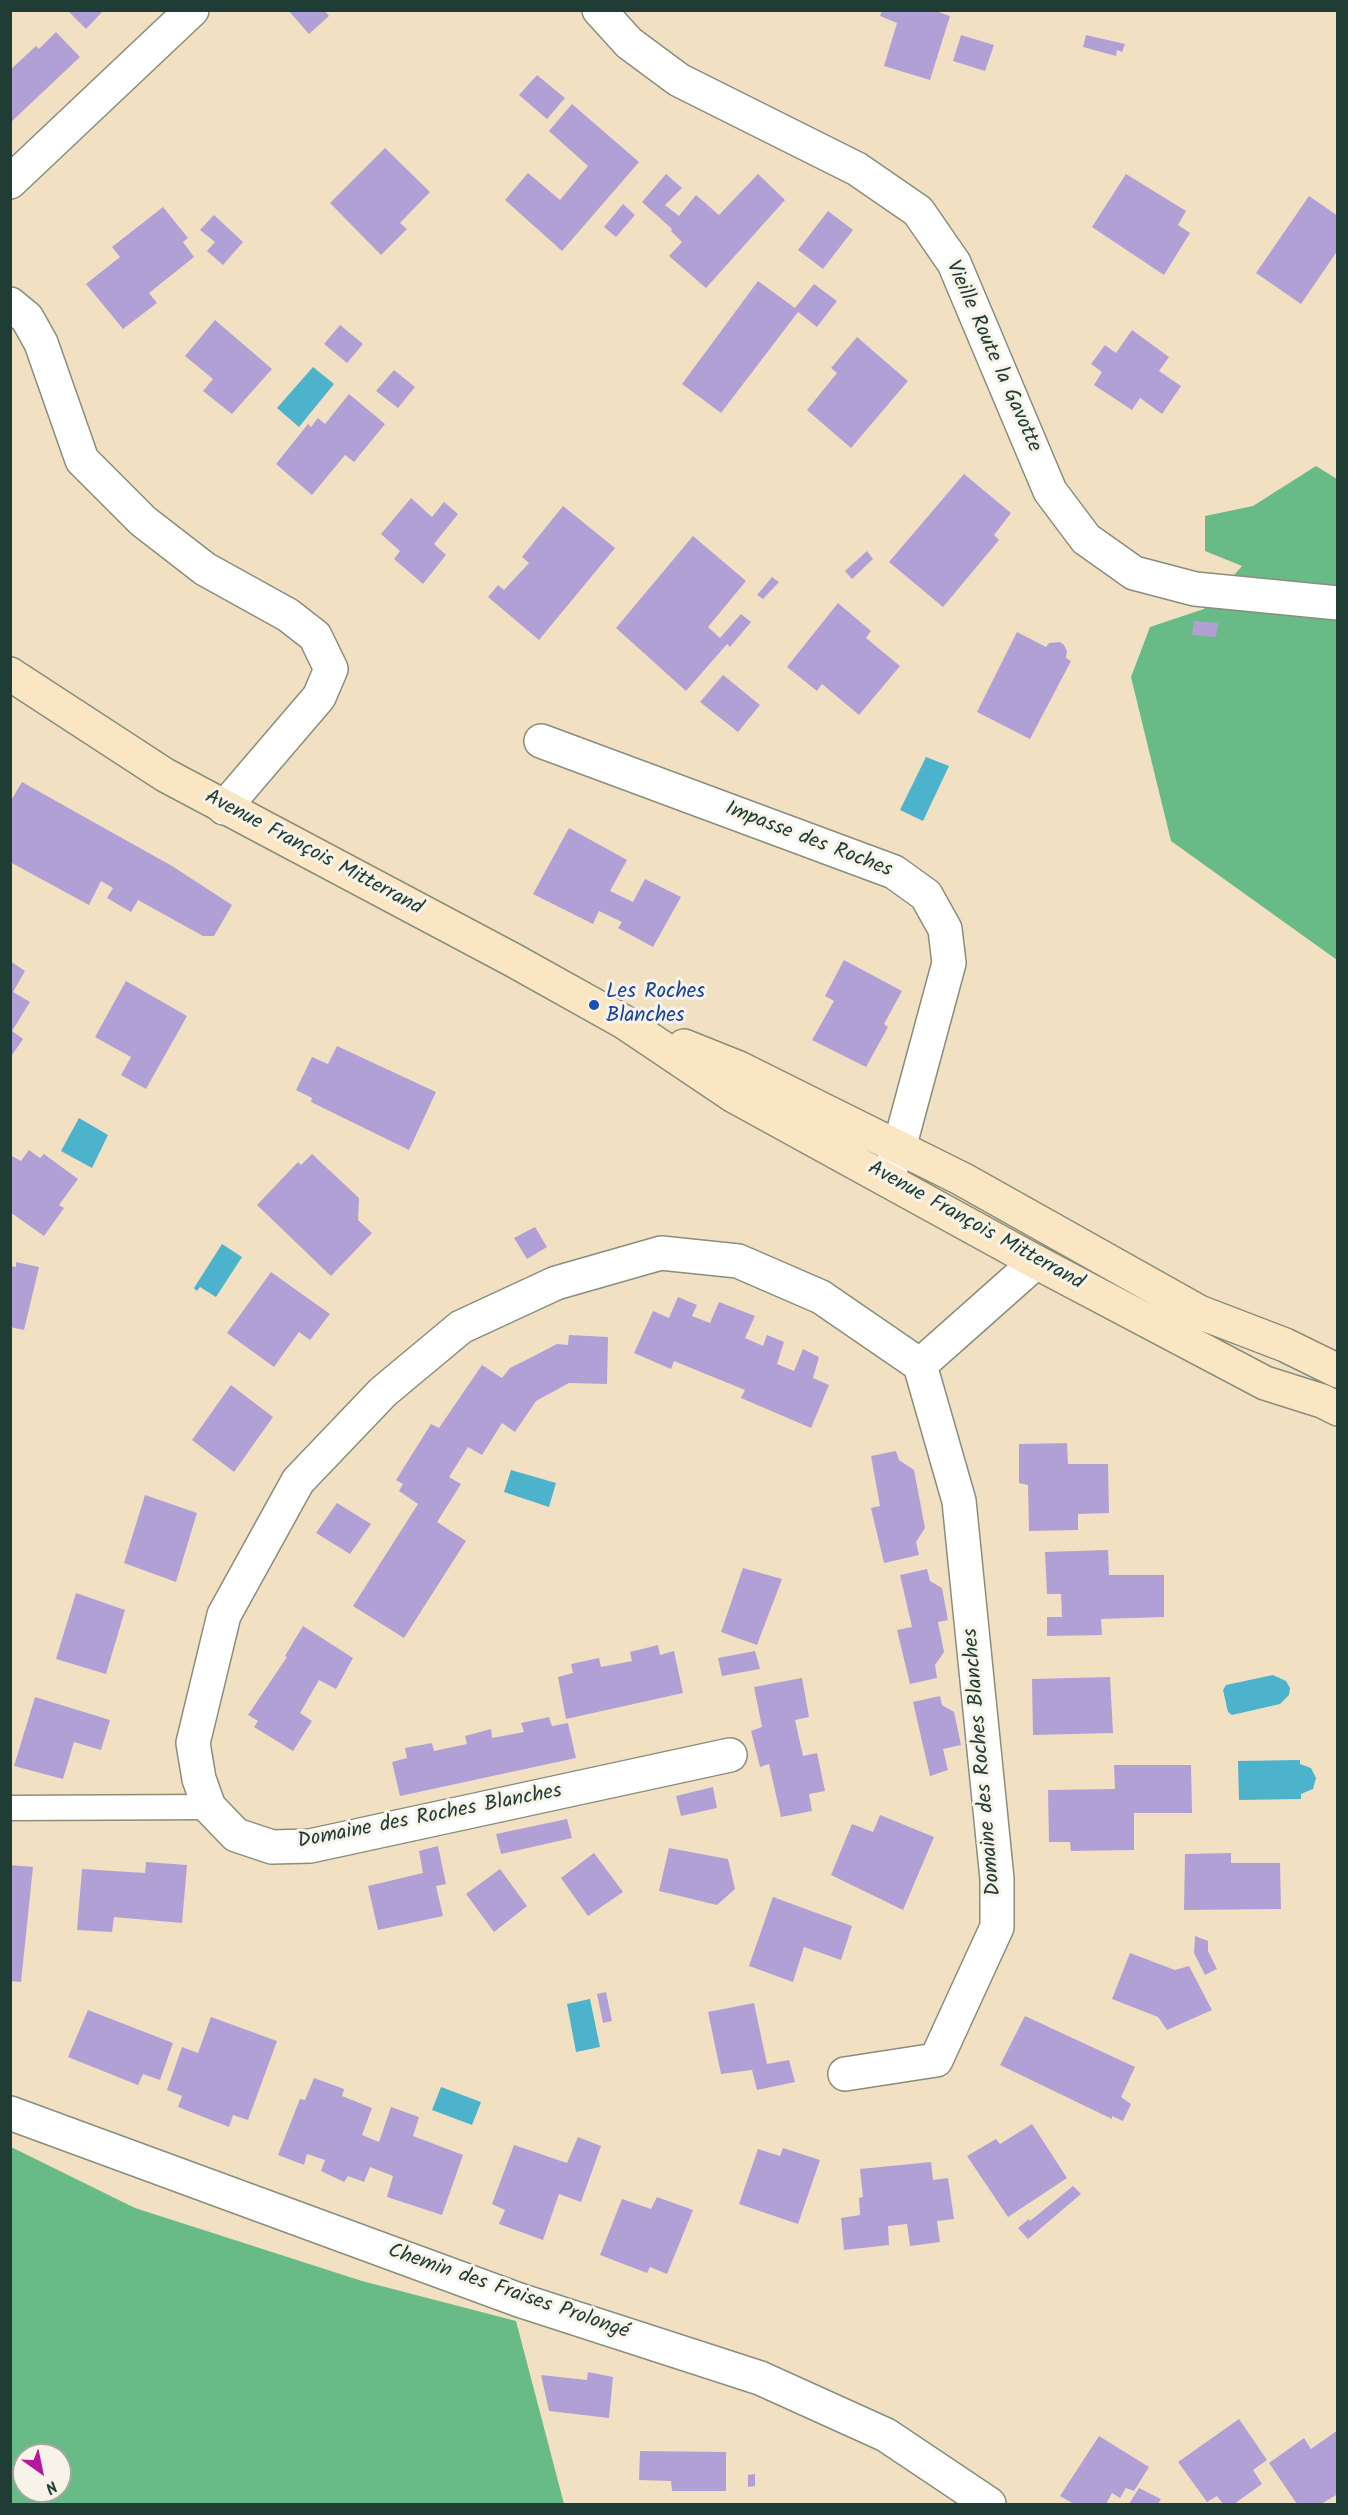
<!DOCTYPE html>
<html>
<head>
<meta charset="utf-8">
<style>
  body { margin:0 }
  #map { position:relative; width:1348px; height:2515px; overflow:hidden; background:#f2e0c3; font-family:Kalam,sans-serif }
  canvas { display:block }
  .frame { position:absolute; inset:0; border:12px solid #1f3d34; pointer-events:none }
  .north { position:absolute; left:12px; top:2443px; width:60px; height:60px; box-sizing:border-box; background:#f7f3e8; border:2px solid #a1aaa0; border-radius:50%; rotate:147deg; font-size:16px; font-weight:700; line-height:24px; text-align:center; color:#1f3d34 }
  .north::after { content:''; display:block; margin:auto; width:21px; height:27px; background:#b5179e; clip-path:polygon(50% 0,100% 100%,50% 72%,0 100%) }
</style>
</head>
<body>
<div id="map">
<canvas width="1348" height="2515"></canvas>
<div class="frame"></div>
<div class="north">N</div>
</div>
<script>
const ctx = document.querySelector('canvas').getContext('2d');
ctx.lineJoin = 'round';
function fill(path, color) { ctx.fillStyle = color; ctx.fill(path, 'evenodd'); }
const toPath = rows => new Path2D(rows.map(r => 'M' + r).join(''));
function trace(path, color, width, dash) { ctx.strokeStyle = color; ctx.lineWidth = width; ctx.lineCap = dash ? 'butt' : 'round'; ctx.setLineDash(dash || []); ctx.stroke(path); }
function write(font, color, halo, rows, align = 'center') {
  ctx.font = font + ' Kalam,sans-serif'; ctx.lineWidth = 6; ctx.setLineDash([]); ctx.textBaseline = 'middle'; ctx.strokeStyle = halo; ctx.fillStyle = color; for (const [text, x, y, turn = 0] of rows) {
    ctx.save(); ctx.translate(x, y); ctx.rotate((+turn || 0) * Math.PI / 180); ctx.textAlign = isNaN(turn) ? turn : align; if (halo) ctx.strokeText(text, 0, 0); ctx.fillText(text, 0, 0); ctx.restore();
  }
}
const forest = toPath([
  [1316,466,1337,479,1337,960,1171,841,1131,677,1150,627,1204,609,1242,566,1205,551,1205,516,1253,506],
  [11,2147,135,2208,362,2281,516,2321,564,2504,11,2504],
  [24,2455,60,2455,60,2491,24,2491]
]);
const water = toPath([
  [313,367,334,384,299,427,277,408],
  [926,757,949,766,923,821,900,810],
  [79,1118,108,1135,92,1168,61,1151],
  [222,1244,242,1257,216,1297,200,1287,197,1291,194,1288],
  [511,1470,556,1483,549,1507,504,1492],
  [1273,1675,1286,1681,1290,1688,1289,1695,1280,1704,1232,1715,1228,1712,1223,1690,1226,1685],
  [1300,1760,1300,1764,1311,1768,1316,1778,1313,1789,1301,1794,1301,1799,1239,1800,1238,1761],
  [590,1999,600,2047,576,2052,567,2004],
  [441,2087,481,2102,472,2125,432,2110]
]);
const building = toPath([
  [67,10,104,10,86,29],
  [288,10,324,10,329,16,309,34],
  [882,10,933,10,950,16,930,80,884,66,897,23,880,16],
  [56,32,80,57,10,123,10,70,36,46,39,49],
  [961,35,994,45,985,71,953,61],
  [1086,35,1125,44,1122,52,1117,50,1116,56,1083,47],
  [537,75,565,98,547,119,519,95],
  [572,104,639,162,562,251,505,200,528,173,560,200,588,166,549,131],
  [385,148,430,192,400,223,407,229,381,255,330,203],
  [666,174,682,188,665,205,679,216,696,195,719,215,758,174,785,200,706,288,669,256,682,242,671,231,672,229,642,202],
  [1126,174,1186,211,1178,225,1190,233,1164,275,1092,227],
  [1309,196,1338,216,1338,250,1301,304,1256,273],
  [623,204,635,215,616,237,604,227],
  [163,207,188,238,183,242,194,257,149,293,157,303,123,329,86,284,120,257,112,247],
  [828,211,853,230,823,269,798,250],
  [214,215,243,242,223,265,207,251,215,242,200,230],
  [758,281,795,308,814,284,837,301,817,327,798,312,721,413,682,384],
  [215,320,272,369,232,414,203,391,213,379,185,356],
  [340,325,363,344,347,363,324,344],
  [1132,330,1169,357,1159,371,1181,386,1162,414,1140,398,1132,410,1094,385,1102,372,1091,364,1105,345,1116,353],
  [857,337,908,381,851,448,807,410,837,373,831,368],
  [394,370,415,387,398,408,376,391],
  [349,394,385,424,354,462,345,455,312,495,276,464,308,424,311,427,318,418,325,424],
  [964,474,1011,513,994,535,999,540,943,607,889,562],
  [411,498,432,517,444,502,458,514,434,544,446,555,423,584,394,559,400,551,381,534],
  [563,506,615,548,539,640,488,597,498,585,504,590,529,563,522,557],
  [693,536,746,581,708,627,720,638,741,614,751,622,730,647,727,644,686,691,616,628],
  [867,551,873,559,852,579,845,571],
  [772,577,779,582,763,599,757,595],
  [838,603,871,631,866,638,900,666,859,715,822,684,817,691,787,667],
  [1194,621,1218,623,1216,637,1192,635],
  [1017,632,1046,647,1049,643,1060,642,1064,645,1067,651,1066,658,1071,661,1030,739,977,712],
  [723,675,760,705,738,732,700,702],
  [22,782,172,866,232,905,214,936,203,936,138,900,131,912,107,898,113,888,101,881,89,905,10,862,10,802],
  [569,828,627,860,610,891,633,902,645,879,681,897,653,947,618,928,622,922,599,911,593,924,533,894],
  [844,960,902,991,884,1024,888,1027,866,1067,812,1040,834,1001,825,996],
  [10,961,25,971,13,992,30,1002,12,1031,23,1039,10,1058],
  [126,981,187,1016,146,1089,121,1075,131,1057,95,1037],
  [337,1046,436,1092,409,1150,311,1102,312,1098,296,1090,312,1057,328,1064],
  [29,1150,40,1158,44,1154,78,1179,59,1205,64,1208,44,1236,10,1212,10,1155,21,1161],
  [312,1154,359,1198,358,1220,372,1233,331,1276,257,1205,298,1162,301,1165],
  [535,1227,547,1247,527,1259,514,1238],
  [16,1262,39,1267,24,1330,10,1327,10,1266,16,1267],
  [271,1272,330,1314,310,1340,299,1332,274,1367,227,1333],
  [678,1297,697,1305,692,1316,710,1323,719,1302,755,1316,745,1338,763,1346,767,1335,784,1342,777,1364,794,1371,803,1349,819,1357,813,1378,829,1385,811,1428,741,1398,745,1390,674,1361,671,1369,634,1353,653,1311,669,1318],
  [569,1335,608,1337,607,1384,569,1383,536,1401,515,1432,502,1423,482,1455,468,1447,449,1477,461,1484,437,1522,466,1541,404,1638,353,1606,418,1504,399,1491,403,1484,396,1480,431,1424,439,1428,482,1365,502,1378,510,1368,534,1356,557,1344,568,1345],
  [231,1385,273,1417,234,1472,192,1440],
  [1067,1443,1068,1464,1108,1464,1109,1513,1078,1514,1078,1530,1029,1531,1028,1485,1019,1483,1019,1444],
  [896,1451,899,1460,914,1470,925,1528,916,1542,919,1555,884,1563,871,1508,880,1506,871,1456],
  [145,1495,197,1513,176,1582,124,1563],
  [337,1503,371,1524,350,1554,316,1533],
  [1108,1550,1109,1575,1164,1575,1164,1617,1101,1619,1102,1635,1047,1636,1047,1617,1062,1617,1061,1594,1047,1594,1045,1552],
  [743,1568,782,1579,757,1645,721,1632],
  [927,1569,930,1581,942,1588,948,1620,938,1622,944,1652,935,1665,937,1678,910,1684,897,1630,912,1627,900,1575],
  [76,1593,125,1610,106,1674,56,1659],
  [303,1626,353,1658,336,1689,319,1680,300,1713,312,1721,293,1751,254,1727,258,1721,248,1715,287,1657,285,1656],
  [658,1645,660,1655,674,1651,683,1693,566,1719,558,1677,573,1673,571,1664,599,1658,601,1667,632,1661,630,1652],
  [755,1651,760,1669,722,1676,718,1658],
  [1110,1677,1113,1733,1033,1735,1032,1679],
  [802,1678,809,1717,795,1720,803,1756,817,1753,825,1791,809,1794,812,1811,781,1817,769,1764,760,1767,751,1731,762,1727,754,1687],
  [940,1696,942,1705,954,1712,961,1745,943,1749,948,1770,930,1776,913,1702],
  [35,1697,110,1720,101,1750,74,1742,63,1779,14,1766],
  [549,1717,552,1726,568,1723,576,1758,400,1796,392,1762,407,1758,405,1748,432,1743,434,1751,467,1744,465,1736,491,1729,492,1738,524,1732,521,1723],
  [1114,1765,1191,1765,1192,1813,1134,1813,1134,1850,1071,1851,1070,1842,1049,1842,1048,1790,1115,1789],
  [713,1787,717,1808,681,1816,676,1796],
  [880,1815,934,1837,903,1910,831,1875,852,1824,873,1832],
  [567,1819,572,1838,501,1854,496,1834],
  [438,1846,446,1884,436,1886,443,1916,378,1930,368,1886,423,1873,419,1851],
  [669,1848,728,1859,735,1889,717,1905,659,1891],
  [594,1853,623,1892,588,1916,561,1878],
  [1231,1853,1231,1863,1280,1863,1281,1909,1184,1910,1185,1854],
  [146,1862,187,1865,182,1923,114,1917,112,1932,77,1930,82,1869,145,1873],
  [10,1865,33,1867,21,1982,10,1981],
  [500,1869,527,1906,494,1932,466,1894],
  [773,1897,852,1926,841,1960,804,1947,793,1982,749,1966],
  [1195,1936,1208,1941,1208,1951,1217,1969,1205,1975,1194,1953],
  [1130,1953,1175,1970,1189,1966,1212,2010,1167,2030,1158,2017,1112,1999],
  [606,1992,612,2021,603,2023,597,1994],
  [754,2003,767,2064,789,2060,795,2082,757,2090,752,2070,721,2074,708,2012],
  [88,2010,173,2043,160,2080,143,2074,138,2085,68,2057],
  [1025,2016,1135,2067,1121,2097,1131,2104,1123,2121,1112,2116,1112,2119,1000,2065],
  [211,2017,277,2041,248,2120,233,2115,229,2127,178,2107,182,2096,167,2090,182,2047,198,2053],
  [314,2078,344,2089,342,2096,372,2108,362,2135,379,2142,391,2107,419,2117,413,2136,463,2155,442,2215,387,2197,393,2176,370,2167,364,2182,348,2176,344,2182,321,2171,325,2160,307,2154,304,2165,278,2155,300,2099,305,2100],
  [1032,2124,1067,2178,1008,2217,967,2156,996,2139,1000,2144],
  [578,2137,601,2146,581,2202,559,2194,543,2240,499,2224,505,2210,492,2204,514,2145,567,2163],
  [783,2148,820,2160,798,2224,739,2204,758,2149,780,2156],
  [931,2162,933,2180,948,2178,954,2219,937,2221,940,2242,910,2246,907,2224,888,2226,889,2245,844,2250,841,2218,860,2215,859,2198,863,2197,860,2169],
  [1073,2186,1081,2194,1028,2239,1018,2228,1029,2219,1030,2221],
  [657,2197,693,2210,667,2274,650,2267,647,2273,600,2255,622,2199,651,2209],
  [588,2372,613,2377,609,2418,549,2411,541,2375,587,2380],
  [1239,2419,1267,2460,1253,2470,1262,2484,1234,2504,1223,2504,1217,2496,1207,2502,1178,2462],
  [1338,2430,1338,2494,1321,2504,1297,2504,1269,2463,1304,2438,1311,2449],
  [1099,2436,1149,2467,1134,2491,1126,2488,1120,2498,1112,2493,1106,2504,1074,2504,1060,2496],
  [640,2451,726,2452,726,2491,672,2491,671,2481,639,2480],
  [755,2474,755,2486,748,2487,748,2475],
  [1139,2488,1161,2499,1158,2504,1129,2504]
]);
const service = toPath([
  [10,1808,209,1807]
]);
const minor = toPath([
  [10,182,192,10],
  [10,304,27,318,41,343,82,460,143,521,205,569,288,615,315,636,331,669,319,697,224,808],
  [541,741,894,872,926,895,945,929,949,963,899,1148,888,1174],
  [730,1755,310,1846,272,1847,236,1835,209,1807,199,1779,193,1743,224,1615,298,1481,383,1392,461,1327,556,1283,661,1253,738,1261,821,1297,920,1365],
  [845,2074,936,2060,997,1927,997,1879,959,1501,920,1365,1036,1262],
  [10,2113,519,2300,760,2378,886,2435,989,2504]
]);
const tertiary = toPath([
  [599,10,629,43,679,80,857,169,918,211,954,263,1050,491,1086,539,1134,573,1195,589,1338,603]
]);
const secondary = toPath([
  [10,674,165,775,513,960,624,1022,734,1096,1036,1262,1265,1383,1322,1401,1338,1409],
  [684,1046,739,1068,962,1179,1199,1312,1285,1345,1338,1371]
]);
const markers = [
  [594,1005,6,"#1a4fb4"]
];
const streetNames = [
  ["Vieille Route la Gavotte",992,357,66],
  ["Impasse des Roches",808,841,21],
  ["Avenue François Mitterrand",313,854,28],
  ["Avenue François Mitterrand",975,1227,29],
  ["Domaine des Roches Blanches",984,1762,-95],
  ["Domaine des Roches Blanches",430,1818,-11],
  ["Chemin des Fraises Prolongé",508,2293,19]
];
const transitNames = [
  ["Les Roches",606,993],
  ["Blanches",606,1017]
];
fill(forest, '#68ba86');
fill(water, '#4db2cc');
fill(building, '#b1a0d6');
trace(service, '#888e7c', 27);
trace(minor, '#888e7c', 36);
trace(tertiary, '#888e7c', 36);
trace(secondary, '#888e7c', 36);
trace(service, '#fff', 24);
trace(minor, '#fff', 33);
trace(tertiary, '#fff', 33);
trace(secondary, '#fbe6c4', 33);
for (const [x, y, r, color] of markers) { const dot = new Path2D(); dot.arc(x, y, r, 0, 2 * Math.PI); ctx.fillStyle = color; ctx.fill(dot); trace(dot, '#f7f3e8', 2); }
write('21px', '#1f3d34', '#f7f3e8', streetNames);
write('21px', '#164399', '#f7f3e8', transitNames, 'left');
</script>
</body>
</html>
